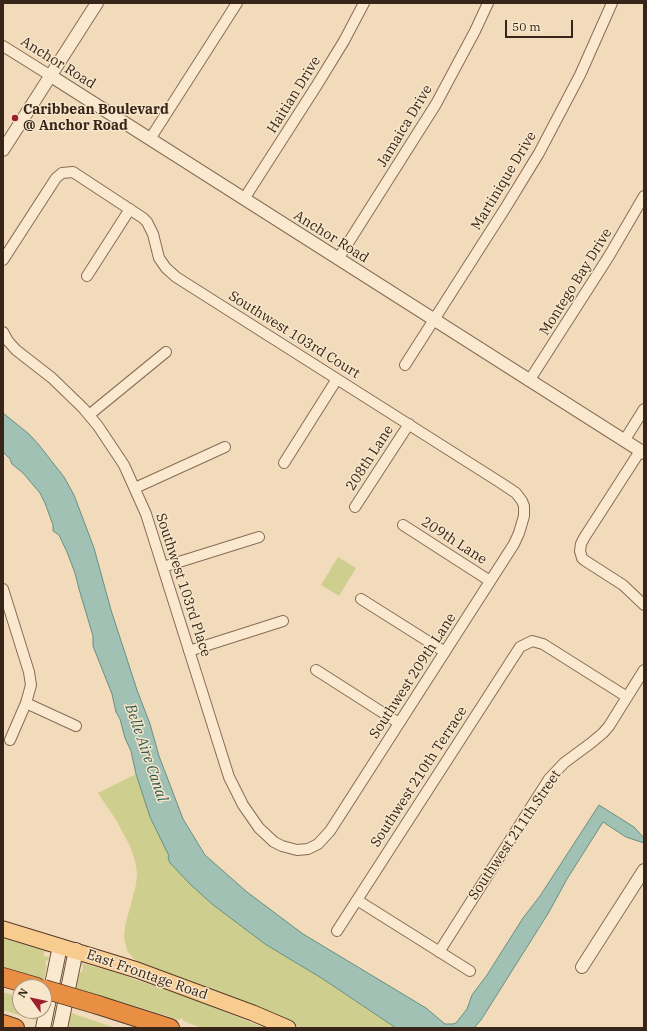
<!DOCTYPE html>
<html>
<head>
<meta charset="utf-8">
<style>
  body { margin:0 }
  #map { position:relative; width:647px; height:1031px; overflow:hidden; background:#f1dbbb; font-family:"IBM Plex Serif",serif }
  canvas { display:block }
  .frame { position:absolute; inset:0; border:4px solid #37251a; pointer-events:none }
  .north { position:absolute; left:12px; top:979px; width:40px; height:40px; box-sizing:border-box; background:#f8e6cb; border:1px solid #ab9984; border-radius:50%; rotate:303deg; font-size:11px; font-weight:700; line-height:16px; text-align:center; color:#37251a }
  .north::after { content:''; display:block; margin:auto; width:14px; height:18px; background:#9c1f2d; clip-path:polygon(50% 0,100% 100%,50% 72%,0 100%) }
  .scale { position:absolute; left:505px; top:20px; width:68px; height:18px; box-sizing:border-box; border:2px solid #37251a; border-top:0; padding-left:5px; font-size:12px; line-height:14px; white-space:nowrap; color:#37251a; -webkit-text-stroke:3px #f8e6cb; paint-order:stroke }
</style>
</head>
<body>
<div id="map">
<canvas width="647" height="1031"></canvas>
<div class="frame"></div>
<div class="north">N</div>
<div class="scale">50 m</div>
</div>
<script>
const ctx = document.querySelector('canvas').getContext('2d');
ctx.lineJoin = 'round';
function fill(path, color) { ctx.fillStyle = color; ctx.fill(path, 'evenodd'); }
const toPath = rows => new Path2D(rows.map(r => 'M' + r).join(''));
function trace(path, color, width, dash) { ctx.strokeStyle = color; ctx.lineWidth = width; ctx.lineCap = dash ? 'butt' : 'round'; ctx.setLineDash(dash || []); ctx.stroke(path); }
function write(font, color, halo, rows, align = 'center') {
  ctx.font = font + ' "IBM Plex Serif",serif'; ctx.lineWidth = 3; ctx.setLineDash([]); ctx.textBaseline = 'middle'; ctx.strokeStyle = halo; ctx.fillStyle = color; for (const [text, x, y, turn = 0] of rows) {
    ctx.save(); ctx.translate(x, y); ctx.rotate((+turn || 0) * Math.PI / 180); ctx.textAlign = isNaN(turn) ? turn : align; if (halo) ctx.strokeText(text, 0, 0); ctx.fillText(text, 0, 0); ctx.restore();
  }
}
const green = toPath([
  [338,557,356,568,339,596,321,585],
  [136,774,150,817,169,856,170,863,212,904,265,944,323,979,396,1028,302,1028,250,1005,143,965,133,958,127,951,124,937,125,926,136,885,137,873,135,861,130,846,116,820,98,793],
  [3,938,45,951,43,956,49,957,48,961,46,960,45,964,47,965,44,979,3,966],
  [81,963,117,973,195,1000,265,1028,202,1028,183,1021,183,1019,181,1018,180,1020,122,1002,76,989,80,972,82,972,83,966,81,965],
  [3,992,20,997,20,1011,37,1011,35,1020,3,1010],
  [71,1013,116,1028,68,1028]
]);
const water = toPath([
  [3,413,29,434,39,445,64,477,74,495,94,548,111,610,137,690,150,724,159,756,183,819,205,855,247,892,303,934,426,1008,445,1024,453,1024,456,1023,467,1009,472,995,487,975,523,918,540,896,599,805,634,827,644,838,644,843,626,837,603,822,567,879,549,912,481,1020,474,1028,396,1028,323,979,265,944,212,904,190,884,170,863,168,858,169,856,150,817,136,774,131,751,125,738,120,719,116,712,112,694,93,646,93,636,79,589,75,573,67,552,59,535,53,531,53,525,45,503,40,493,23,473,12,464,10,459,3,452,3,413]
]);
const minor = toPath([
  [3,46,51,76],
  [150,139,237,3],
  [244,199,317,85,344,41,364,3],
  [338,259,436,104,475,31,488,3],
  [3,260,56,178,62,173,73,172,143,218,147,222,153,234,159,258,166,268,176,277,501,483,516,493,522,501,524,506,524,516,519,533,514,544,330,831,318,844,308,849,297,850,282,846,274,842,259,828,243,805,229,777,146,514,124,465,98,426,83,408,52,378,16,350,8,341,3,332],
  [87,276,130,209],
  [405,365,506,207,539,153,580,75,612,3],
  [529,381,609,256,644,196],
  [89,415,166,352],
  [624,441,644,409],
  [640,451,584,538,581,544,580,551,582,558,584,560,623,585,644,605],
  [284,463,337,379],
  [135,488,225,447],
  [355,507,409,424],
  [403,525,490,581],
  [163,567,259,537],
  [3,589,29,672,31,685,26,703,10,740],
  [361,599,445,652],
  [189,651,283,621],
  [316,670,399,723],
  [26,703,76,726],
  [357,900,470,971],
  [337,931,520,647,532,641,543,644,627,697],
  [439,952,549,779,564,763,591,743,603,733,609,726,644,670]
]);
const tertiary = toPath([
  [51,76,644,453],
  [3,150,97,3],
  [582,967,644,870]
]);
const secondary = toPath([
  [43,1028,60,946],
  [60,1028,76,950]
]);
const primary = toPath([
  [3,929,137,970,253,1013,288,1028]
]);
const motorway = toPath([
  [3,977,37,987],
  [98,1005,170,1028],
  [3,1024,15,1028]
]);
const motorwayBridge = toPath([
  [44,989,98,1005]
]);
const markers = [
  [15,118,4,"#9c1f2d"]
];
const streetNames = [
  ["Anchor Road",58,63,32],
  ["Haitian Drive",294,95,-58],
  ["Jamaica Drive",405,126,-59],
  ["Martinique Drive",504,181,-59],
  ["Anchor Road",331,237,32],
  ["Montego Bay Drive",576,282,-58],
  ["Southwest 103rd Court",294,335,32],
  ["208th Lane",370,458,-57],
  ["209th Lane",454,541,33],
  ["Southwest 103rd Place",183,585,72],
  ["Southwest 209th Lane",413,676,-57],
  ["Southwest 210th Terrace",419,777,-57],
  ["Southwest 211th Street",515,835,-56],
  ["East Frontage Road",147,975,19]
];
const poiNames = [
  ["Caribbean Boulevard",23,110],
  ["@ Anchor Road",23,126]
];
const waterNames = [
  ["Belle Aire Canal",146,753,71]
];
fill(green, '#cecf8f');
fill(water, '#a0c1b4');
trace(water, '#678f81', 1);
trace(minor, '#896b54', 12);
trace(tertiary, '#896b54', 14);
trace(secondary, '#6b4c37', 16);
trace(primary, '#563929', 17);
trace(motorway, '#563929', 20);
trace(minor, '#fbe9cf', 10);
trace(tertiary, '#fbe9cf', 12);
trace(secondary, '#fbe9cf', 14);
trace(primary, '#f8cc8e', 15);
trace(motorway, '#e98f43', 18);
trace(motorwayBridge, '#563929', 20, []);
trace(motorwayBridge, '#e98f43', 18);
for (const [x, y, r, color] of markers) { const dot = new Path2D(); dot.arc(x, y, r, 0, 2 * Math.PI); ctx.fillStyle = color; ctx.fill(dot); trace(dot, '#f8e6cb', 1.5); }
write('14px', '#37251a', '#f8e6cb', streetNames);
write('bold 14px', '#37251a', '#f8e6cb', poiNames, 'left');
write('italic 15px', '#285850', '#f8e6cb', waterNames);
</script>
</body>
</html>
